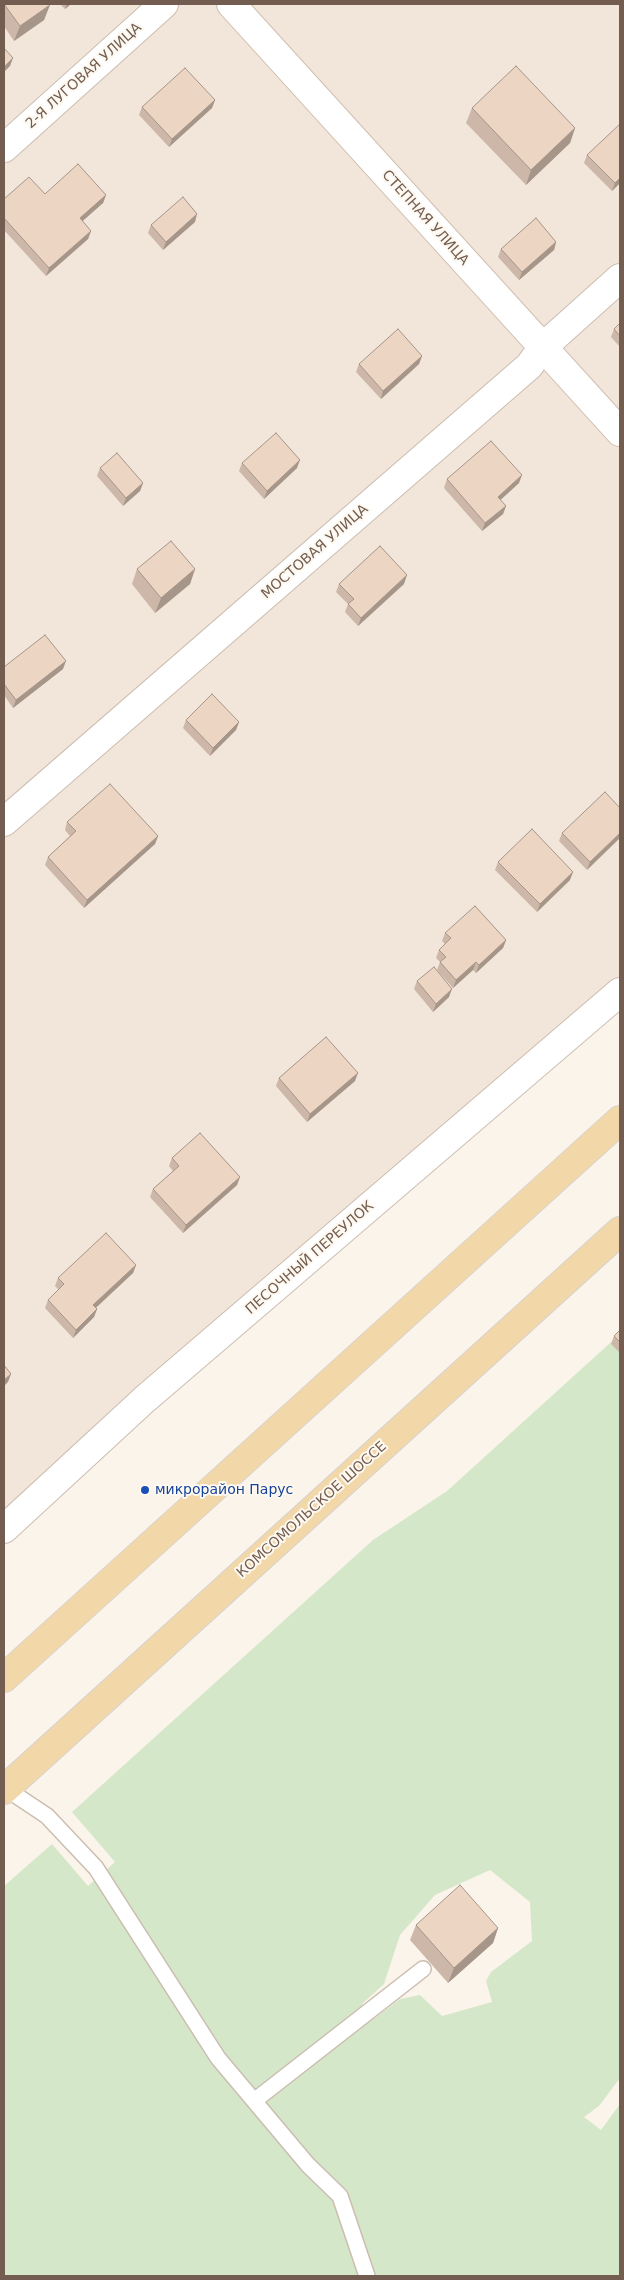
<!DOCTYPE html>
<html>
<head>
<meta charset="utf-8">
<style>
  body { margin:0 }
  #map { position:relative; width:624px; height:2280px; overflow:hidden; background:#fbf4ea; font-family:"DejaVu Sans",sans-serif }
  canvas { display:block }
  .frame { position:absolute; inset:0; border:5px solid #735d50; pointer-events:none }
</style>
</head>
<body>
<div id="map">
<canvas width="624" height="2280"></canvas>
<div class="frame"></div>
</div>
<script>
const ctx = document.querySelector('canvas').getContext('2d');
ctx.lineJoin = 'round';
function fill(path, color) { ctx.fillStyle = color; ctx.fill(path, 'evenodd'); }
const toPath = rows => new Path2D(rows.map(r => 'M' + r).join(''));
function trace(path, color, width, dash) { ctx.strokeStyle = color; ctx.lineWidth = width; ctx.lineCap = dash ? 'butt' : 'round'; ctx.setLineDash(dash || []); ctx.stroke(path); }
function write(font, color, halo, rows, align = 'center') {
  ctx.font = font + ' "DejaVu Sans",sans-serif'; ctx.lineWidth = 4; ctx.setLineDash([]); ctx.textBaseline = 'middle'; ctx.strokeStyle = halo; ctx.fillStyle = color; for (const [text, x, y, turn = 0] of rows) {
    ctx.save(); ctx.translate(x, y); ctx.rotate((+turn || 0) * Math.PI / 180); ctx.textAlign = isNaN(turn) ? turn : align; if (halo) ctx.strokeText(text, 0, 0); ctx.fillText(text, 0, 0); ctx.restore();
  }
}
const residential = toPath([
  [4,4,620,4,620,983,4,1531]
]);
const green = toPath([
  [620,1334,620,2078,599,2106,584,2117,601,2130,620,2104,620,2276,4,2276,4,1886,52,1844,88,1886,115,1862,72,1812,373,1540,447,1491],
  [490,1870,530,1902,532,1941,491,1972,486,1981,492,2002,442,2016,420,1995,400,1999,375,2018,362,2004,384,1984,400,1935,435,1895]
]);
const lane = toPath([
  [5,1788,47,1816,96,1868,218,2058,308,2165,340,2196,367,2276],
  [254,2101,423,1969]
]);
const street = toPath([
  [4,148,164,4],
  [4,822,529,366,543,347,620,278],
  [4,1529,145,1399,620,992]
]);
const secondary = toPath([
  [231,4,620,432]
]);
const primary = toPath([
  [4,1678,620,1120],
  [4,1790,620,1231]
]);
const wall = toPath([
  [4,4,49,4,44,20,14,41,4,26],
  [60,4,71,4,65,9],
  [215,100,212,108,169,147,139,115,142,107],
  [472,108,575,128,570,143,526,185,466,123],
  [587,155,620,183,612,191,584,163],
  [45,194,106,195,103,203,82,221,91,231,88,239,46,276,4,230,4,199],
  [195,222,163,250,148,233,151,225],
  [556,242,554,250,519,280,498,257,501,249],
  [620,323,620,347,611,337,614,329],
  [422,356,419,364,381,399,356,372,359,364],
  [242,463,297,468,264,499,239,471],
  [100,468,143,483,140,491,123,506,97,476],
  [447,479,519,483,500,500,506,506,503,514,482,531,444,488],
  [137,569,195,569,190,584,155,613,132,584],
  [339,584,404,584,358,626,345,612,348,604,336,592],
  [4,667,63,669,13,708,4,695],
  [186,720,239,722,236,730,210,756,183,728],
  [620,808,587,870,559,841,562,833],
  [67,822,158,836,155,844,84,908,45,865,48,857,70,836,65,830],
  [498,862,570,880,537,912,495,870],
  [445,933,506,940,503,948,476,973,473,970,453,988,437,970,440,962,436,958,439,950,445,944,442,941],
  [417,981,449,997,433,1012,414,989],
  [279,1078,355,1081,307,1122,276,1086],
  [172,1158,237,1185,183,1233,150,1197,153,1189,173,1171,169,1166],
  [136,1265,133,1273,96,1308,97,1309,94,1317,73,1338,45,1308,48,1300,59,1290,55,1286,58,1278],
  [620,1330,620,1351,619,1352,611,1344,614,1336],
  [416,1925,498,1928,493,1943,448,1983,410,1940]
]);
const shadedWall = toPath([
  [67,4,71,4,65,9],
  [50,5,44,20,14,41,20,26],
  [13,58,10,66,4,72,4,67],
  [215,100,212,108,169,147,172,139],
  [575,128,570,143,526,185,531,170],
  [620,178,620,183,612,191,615,183],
  [106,195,103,203,77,226,80,218],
  [197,214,195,222,163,250,166,242],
  [91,231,88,239,46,276,49,268],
  [556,242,554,250,519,280,522,272],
  [422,356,419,364,381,399,383,391],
  [300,460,297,468,264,499,267,491],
  [522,475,519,483,495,505,498,497],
  [143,483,140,491,123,506,126,498],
  [506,506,503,514,482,531,485,523],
  [195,569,190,584,155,613,161,598],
  [407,575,404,584,358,626,361,618],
  [66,661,63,669,13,708,16,700],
  [239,722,236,730,210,756,213,748],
  [620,833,620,838,587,870,590,862],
  [158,836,155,844,84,908,87,900],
  [573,872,570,880,537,912,540,904],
  [506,940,503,948,476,973,479,965],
  [476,962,473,970,453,988,456,980],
  [452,989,449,997,433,1012,436,1004],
  [358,1073,355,1081,307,1122,310,1114],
  [240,1177,237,1185,183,1233,186,1225],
  [136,1265,133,1273,90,1313,93,1305],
  [97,1309,94,1317,73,1338,76,1330],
  [11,1374,8,1382,4,1386,4,1380],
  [498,1928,493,1943,448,1983,454,1968]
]);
const building = toPath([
  [4,4,49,4,50,5,20,26,4,4],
  [4,48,13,58,4,67,4,48],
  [516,66,575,128,531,170,472,108,516,66],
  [185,68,215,100,172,139,142,107,185,68],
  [620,124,620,178,615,183,587,155,620,124],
  [78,164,106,195,80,218,91,231,49,268,4,218,4,199,29,177,45,194,78,164],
  [183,197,197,214,166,242,151,225,183,197],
  [536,218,556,242,522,272,501,249,536,218],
  [620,323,620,336,614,329,620,323],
  [398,329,422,356,383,391,359,364,398,329],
  [276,433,300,460,267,491,242,463,276,433],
  [491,441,522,475,498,497,506,506,485,523,447,479,491,441],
  [117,453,143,483,126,498,100,468,117,453],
  [171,541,195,569,161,598,137,569,171,541],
  [380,546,407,575,361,618,348,604,354,599,339,584,380,546],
  [45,635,66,661,16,700,4,684,4,667,45,635],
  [212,694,239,722,213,748,186,720,212,694],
  [110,784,158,836,87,900,48,857,76,831,67,822,110,784],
  [605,792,620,808,620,833,590,862,562,833,605,792],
  [532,829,573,872,540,904,498,862,532,829],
  [475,906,506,940,479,965,476,962,456,980,440,962,446,957,439,950,451,938,445,933,475,906],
  [434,967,452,989,436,1004,417,981,434,967],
  [326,1037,358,1073,310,1114,279,1078,326,1037],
  [200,1133,240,1177,186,1225,153,1189,179,1166,172,1158,200,1133],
  [106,1233,136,1265,93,1305,97,1309,76,1330,48,1300,64,1284,58,1278,106,1233],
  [620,1330,620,1342,614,1336,620,1330],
  [4,1365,11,1374,4,1380,4,1365],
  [460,1885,498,1928,454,1968,416,1925,460,1885]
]);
const markers = [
  [145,1490,5,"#1a4fb4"]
];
const streetNames = [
  ["2-Я ЛУГОВАЯ УЛИЦА",84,76,-42],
  ["СТЕПНАЯ УЛИЦА",425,218,48],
  ["МОСТОВАЯ УЛИЦА",315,552,-41],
  ["ПЕСОЧНЫЙ ПЕРЕУЛОК",310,1258,-41],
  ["КОМСОМОЛЬСКОЕ ШОССЕ",312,1510,-42]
];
const transitNames = [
  ["микрорайон Парус",155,1490]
];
fill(residential, '#f1e6d9');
fill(green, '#d5e7c9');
trace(lane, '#ccbdb1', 18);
trace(street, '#ccbdb1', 30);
trace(secondary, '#cebdae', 30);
trace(primary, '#d8d2ce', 30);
trace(lane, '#fff', 15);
trace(street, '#fff', 28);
trace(secondary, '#fff', 28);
trace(primary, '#f2d8a9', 28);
fill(wall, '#ccb7a9');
fill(shadedWall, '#a69589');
fill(building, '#edd5c4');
trace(building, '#a69589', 1);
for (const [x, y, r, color] of markers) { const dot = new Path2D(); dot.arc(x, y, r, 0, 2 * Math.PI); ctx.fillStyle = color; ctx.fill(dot); trace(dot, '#fdf8f0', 2); }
write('14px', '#735d50', '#fdf8f0', streetNames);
write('14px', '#164399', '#fdf8f0', transitNames, 'left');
</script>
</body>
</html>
